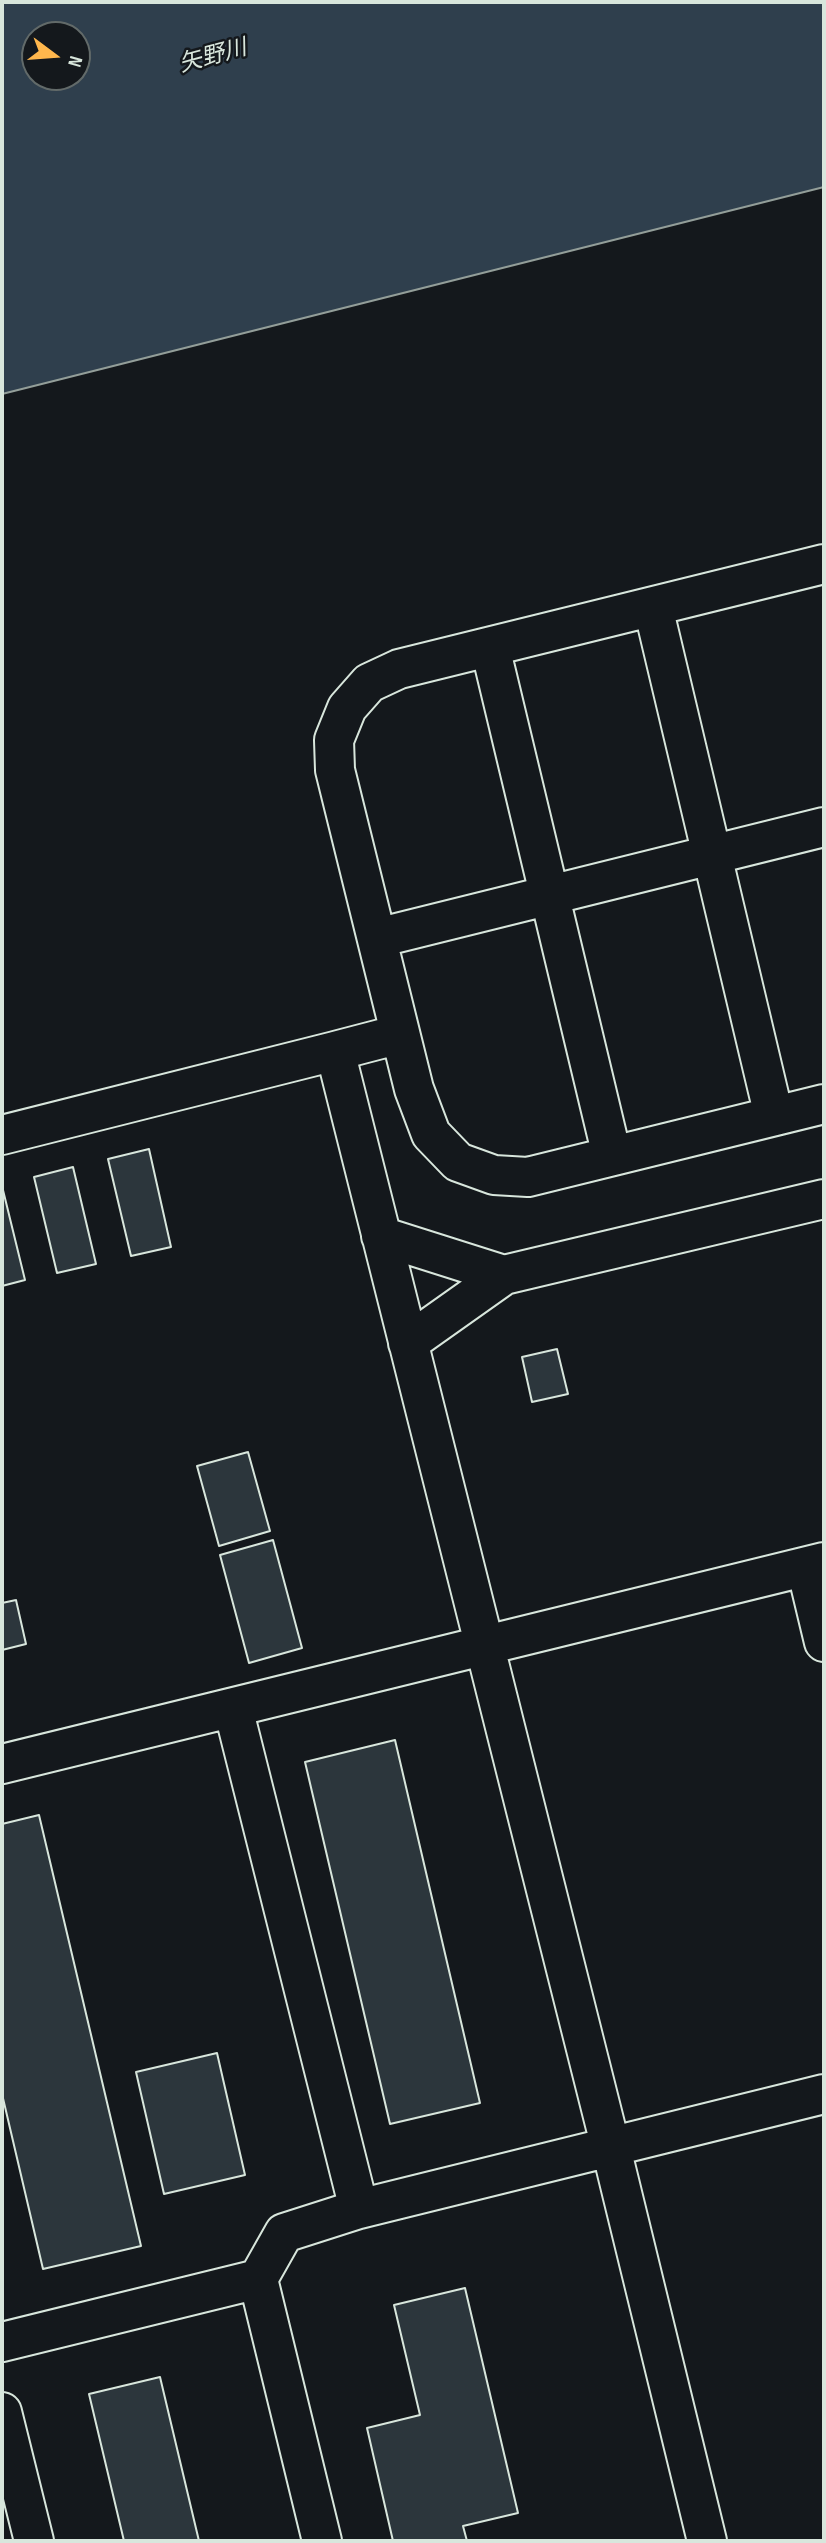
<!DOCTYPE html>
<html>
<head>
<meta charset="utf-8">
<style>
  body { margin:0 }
  #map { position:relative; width:826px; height:2543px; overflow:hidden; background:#14181c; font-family:"Sofia Sans Condensed",sans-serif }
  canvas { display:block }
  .frame { position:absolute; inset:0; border:4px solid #d8e6dc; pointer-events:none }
  .north { position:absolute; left:21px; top:21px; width:70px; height:70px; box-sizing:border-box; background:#14181c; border:2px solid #626a69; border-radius:50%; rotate:106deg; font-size:19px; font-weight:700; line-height:28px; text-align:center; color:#d8e6dc }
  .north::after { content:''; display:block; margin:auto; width:24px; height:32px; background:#ffb74d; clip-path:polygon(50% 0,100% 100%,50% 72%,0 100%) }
</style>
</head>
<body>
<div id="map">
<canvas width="826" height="2543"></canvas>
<div class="frame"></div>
<div class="north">N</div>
</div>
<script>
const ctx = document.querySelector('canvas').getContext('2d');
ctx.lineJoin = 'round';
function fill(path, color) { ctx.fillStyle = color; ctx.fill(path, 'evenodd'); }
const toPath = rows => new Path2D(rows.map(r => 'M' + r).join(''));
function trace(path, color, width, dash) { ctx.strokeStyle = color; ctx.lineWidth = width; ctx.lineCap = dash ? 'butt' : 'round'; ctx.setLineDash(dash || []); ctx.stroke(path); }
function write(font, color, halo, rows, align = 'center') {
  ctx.font = font + ' "Sofia Sans Condensed","Noto Sans JP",sans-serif'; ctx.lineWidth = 5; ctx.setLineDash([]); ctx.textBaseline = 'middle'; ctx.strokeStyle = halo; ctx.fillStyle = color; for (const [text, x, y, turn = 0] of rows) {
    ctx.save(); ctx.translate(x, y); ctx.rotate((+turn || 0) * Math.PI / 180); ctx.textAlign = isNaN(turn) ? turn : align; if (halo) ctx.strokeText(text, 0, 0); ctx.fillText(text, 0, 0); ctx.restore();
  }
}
const water = toPath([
  [2,2,824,2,824,187,2,394,2,2],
  [35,35,77,35,77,77,35,77,35,35]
]);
const building = toPath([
  [149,1149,171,1247,131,1256,108,1159,149,1149],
  [73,1167,96,1264,57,1273,34,1177,73,1167],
  [2,1186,25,1280,2,1286,2,1186],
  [557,1349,568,1394,532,1402,522,1357,557,1349],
  [248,1452,270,1531,219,1546,197,1466,248,1452],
  [273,1540,302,1648,249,1663,220,1555,273,1540],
  [16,1600,26,1644,2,1650,2,1603,16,1600],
  [395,1740,480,2103,390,2124,305,1762,395,1740],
  [39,1815,141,2246,43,2269,2,2094,2,1824,39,1815],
  [217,2053,245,2175,164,2194,136,2072,217,2053],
  [465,2288,518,2513,463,2526,467,2541,393,2541,367,2428,420,2415,394,2305,465,2288],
  [160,2377,199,2541,124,2541,89,2394,160,2377]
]);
const minor = toPath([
  [824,564,399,669,369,683,347,708,334,740,335,770,414,1089,431,1134,458,1162,494,1175,528,1177,824,1104],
  [653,607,774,1116],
  [490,647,612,1156],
  [377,938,824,827],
  [335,1051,400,1034],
  [2,1135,335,1051,611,2148,707,2541],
  [381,1236,504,1275],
  [408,1343,504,1275,824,1199],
  [806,1567,824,1642],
  [233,1708,359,2209],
  [2,1764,824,1562],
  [258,2279,322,2541],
  [2,2342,258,2279,284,2233,359,2209,824,2094],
  [2,2412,34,2541]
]);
const waterNames = [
  ["矢野川",213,57,-15]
];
fill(water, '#2f3f4d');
trace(water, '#939e99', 2);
fill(building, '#2c363c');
trace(building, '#d8e6dc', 2);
trace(minor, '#d8e6dc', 42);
trace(minor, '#14181c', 38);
write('italic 23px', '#d8e6dc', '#14181c', waterNames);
</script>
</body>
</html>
